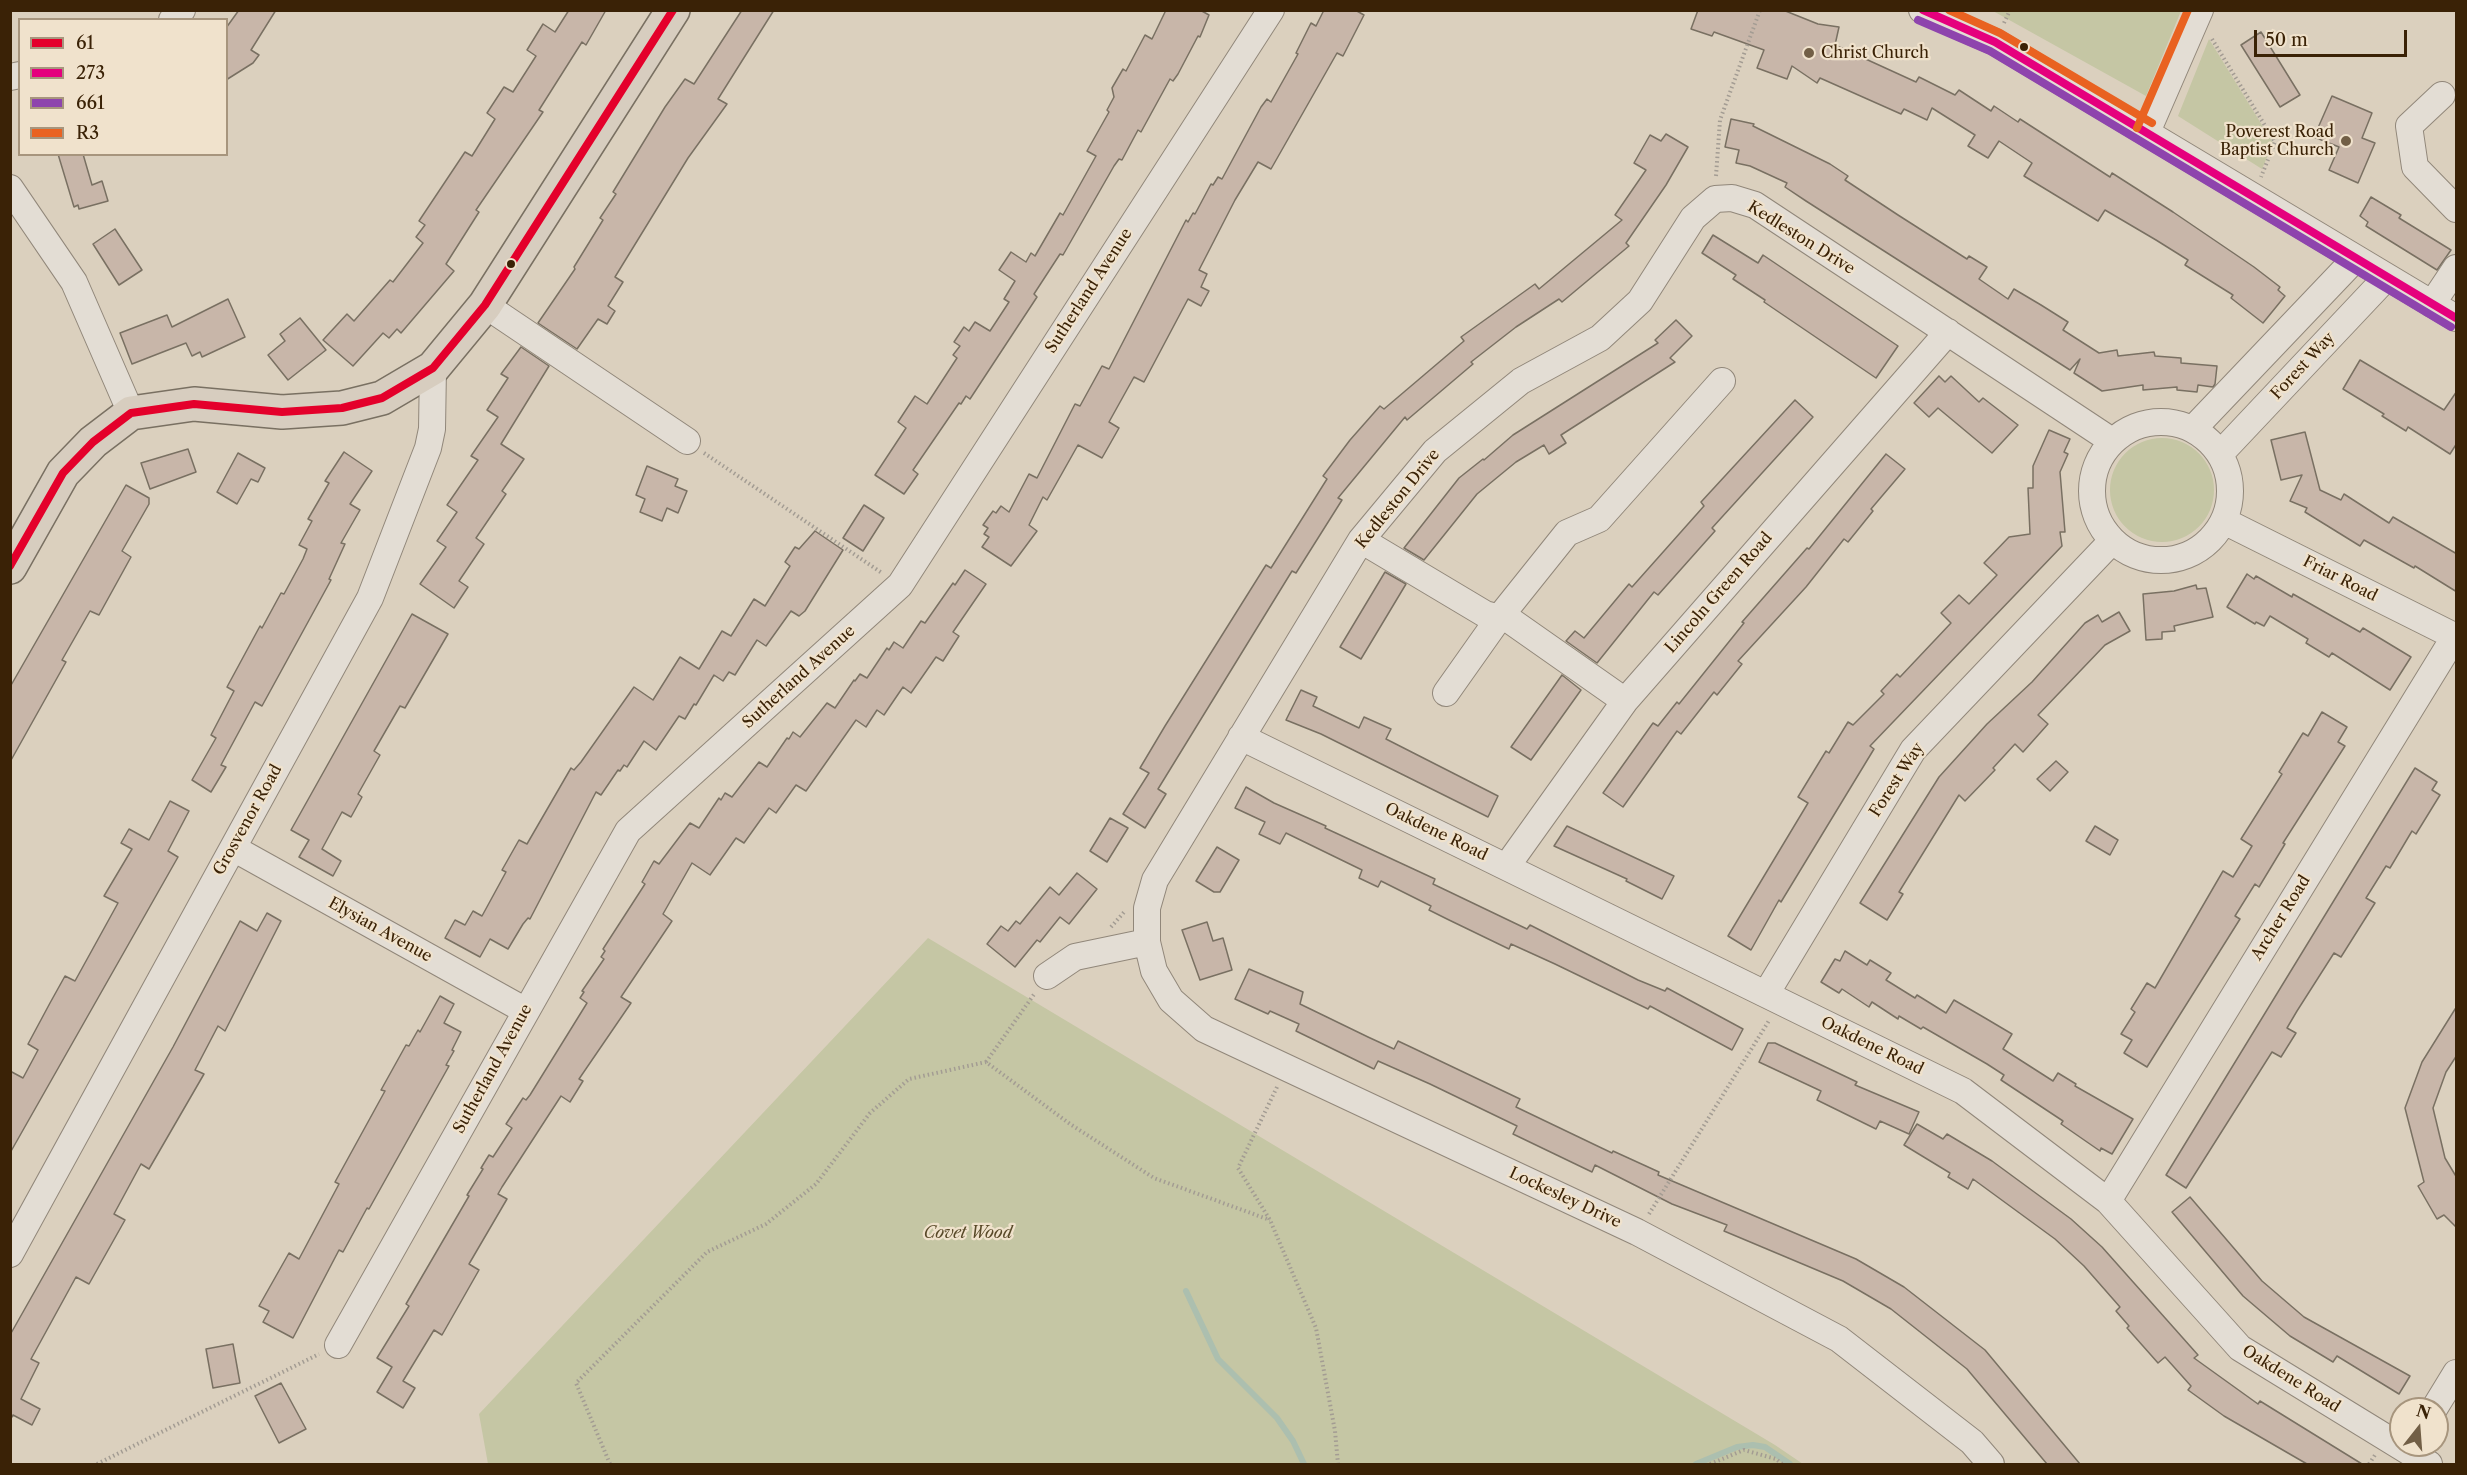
<!DOCTYPE html>
<html>
<head>
<meta charset="utf-8">
<style>
  body { margin:0 }
  #map { position:relative; width:2467px; height:1475px; overflow:hidden; background:#dbd0be; font-family:"Libre Caslon Text",serif }
  canvas { display:block }
  .frame { position:absolute; inset:0; border:12px solid #3a2206; pointer-events:none }
  .legend { position:absolute; left:18px; top:18px; width:210px; height:138px; box-sizing:border-box; background:#f0e2cc; border:2px solid #a7957d; margin:0; padding:8px 10px; list-style:none; font-size:18px; color:#3a2206 }
  .legend li { display:flex; align-items:center; gap:12px; height:30px }
  .legend b { width:30px; border:2px solid #a7957d }
  .north { position:absolute; left:2389px; top:1397px; width:60px; height:60px; box-sizing:border-box; background:#f0e2cc; border:2px solid #a7957d; border-radius:50%; rotate:17deg; font-size:16px; font-weight:700; line-height:24px; text-align:center; color:#3a2206 }
  .north::after { content:''; display:block; margin:auto; width:21px; height:27px; background:#725f46; clip-path:polygon(50% 0,100% 100%,50% 72%,0 100%) }
  .scale { position:absolute; left:2254px; top:30px; width:153px; height:27px; box-sizing:border-box; border:3px solid #3a2206; border-top:0; padding-left:8px; font-size:18px; line-height:21px; white-space:nowrap; color:#3a2206; -webkit-text-stroke:4px #f0e2cc; paint-order:stroke }
</style>
</head>
<body>
<div id="map">
<canvas width="2467" height="1475"></canvas>
<div class="frame"></div>
<ul class="legend">
<li><b style="height:8px;background:#e4002b"></b>61</li>
<li><b style="height:8px;background:#e5007d"></b>273</li>
<li><b style="height:8px;background:#8e44ad"></b>661</li>
<li><b style="height:8px;background:#e96221"></b>R3</li>
</ul>
<div class="north">N</div>
<div class="scale">50 m</div>
</div>
<script>
const ctx = document.querySelector('canvas').getContext('2d');
ctx.lineJoin = 'round';
function fill(path, color) { ctx.fillStyle = color; ctx.fill(path, 'evenodd'); }
const toPath = rows => new Path2D(rows.map(r => 'M' + r).join(''));
function trace(path, color, width, dash) { ctx.strokeStyle = color; ctx.lineWidth = width; ctx.lineCap = dash ? 'butt' : 'round'; ctx.setLineDash(dash || []); ctx.stroke(path); }
function write(font, color, halo, rows, align = 'center') {
  ctx.font = font + ' "Libre Caslon Text",serif'; ctx.lineWidth = 4.5; ctx.setLineDash([]); ctx.textBaseline = 'middle'; ctx.strokeStyle = halo; ctx.fillStyle = color; for (const [text, x, y, turn = 0] of rows) {
    ctx.save(); ctx.translate(x, y); ctx.rotate((+turn || 0) * Math.PI / 180); ctx.textAlign = isNaN(turn) ? turn : align; if (halo) ctx.strokeText(text, 0, 0); ctx.fillText(text, 0, 0); ctx.restore();
  }
}
const green = toPath([
  [1993,11,2181,11,2146,96],
  [2209,39,2273,143,2262,169,2178,116],
  '2110 490a52 52 0 1 1 104 0a52 52 0 1 1-104 0Z',
  [928,938,1775,1445,1803,1464,488,1464,479,1414]
]);
const stream = toPath([
  [1186,1291,1218,1359,1277,1418,1293,1441,1304,1464],
  [1696,1464,1737,1447,1753,1445,1765,1447,1790,1464]
]);
const building = toPath([
  [239,10,276,10,251,50,259,55,253,63,226,80,226,28,239,10],
  [569,10,606,10,586,45,582,42,539,110,543,112,476,210,479,212,446,264,454,271,401,333,397,329,389,338,383,333,353,366,323,340,347,314,354,321,390,280,393,282,423,243,416,237,425,225,419,221,465,152,472,156,495,119,487,113,504,87,513,92,536,56,527,50,543,24,555,32,569,10],
  [742,10,774,10,718,99,727,104,688,158,615,277,623,282,608,306,615,311,607,324,598,319,577,349,538,323,575,269,574,267,603,220,600,218,616,194,613,192,665,107,685,79,694,84,742,10],
  [1166,10,1200,10,1209,15,1200,37,1198,36,1178,74,1173,81,1170,79,1141,132,1138,130,1122,160,1119,159,1114,166,1063,255,1060,254,1034,294,1037,297,970,399,966,396,961,404,959,403,913,470,918,474,904,494,875,475,906,428,898,422,915,396,927,404,957,358,953,355,960,346,954,342,964,327,969,331,975,322,990,331,1009,302,1004,299,1015,281,999,270,1011,252,1026,262,1031,253,1035,256,1060,213,1063,215,1096,156,1087,151,1109,112,1107,110,1114,97,1112,88,1123,69,1126,71,1145,35,1152,39,1166,10],
  [1324,10,1355,10,1364,15,1343,56,1337,53,1271,169,1258,162,1235,200,1199,270,1207,274,1201,287,1209,291,1201,306,1188,299,1144,382,1134,377,1109,422,1119,428,1102,458,1078,445,1047,500,1043,497,1029,525,1037,531,1011,566,982,547,989,537,984,534,988,528,983,525,993,511,996,513,1001,506,1009,512,1029,474,1037,478,1075,404,1080,406,1102,366,1109,369,1186,220,1188,222,1193,213,1195,214,1211,184,1213,185,1218,177,1222,179,1261,107,1267,99,1271,102,1298,54,1296,53,1311,23,1316,26,1324,10],
  [1698,10,1783,10,1818,24,1839,27,1835,45,1916,82,1919,77,1955,95,1959,90,1991,111,1994,106,2018,122,2020,119,2110,177,2112,173,2173,212,2254,267,2280,287,2278,290,2285,296,2263,323,2231,298,2233,295,2185,265,2188,260,2156,240,2105,210,2098,221,2024,176,2032,163,1999,141,1988,158,1968,146,1975,135,1932,108,1927,120,1904,109,1901,114,1820,78,1817,83,1792,66,1787,79,1757,68,1764,50,1714,32,1712,36,1691,29,1698,10],
  [2261,32,2300,95,2280,107,2241,45,2261,32],
  [2332,96,2372,113,2362,138,2375,143,2358,183,2329,170,2339,147,2314,137,2332,96],
  [1731,119,1754,124,1753,126,1830,164,1848,176,1845,180,1898,215,1967,259,1969,256,1987,267,1979,279,2008,299,2014,289,2041,305,2068,322,2063,330,2099,353,2117,350,2118,356,2154,352,2155,356,2181,358,2181,363,2217,366,2215,384,2213,387,2198,385,2197,392,2177,390,2177,387,2143,390,2143,385,2102,391,2074,373,2080,359,2070,370,1806,201,1785,187,1787,183,1750,166,1736,163,1739,150,1725,147,1731,119],
  [1666,134,1688,147,1666,185,1626,243,1629,246,1562,302,1559,299,1516,327,1471,362,1473,364,1407,420,1405,417,1338,498,1342,500,1296,573,1292,571,1158,789,1166,794,1145,828,1123,814,1149,773,1140,768,1165,726,1266,565,1271,568,1327,479,1323,476,1350,440,1380,406,1384,409,1464,341,1461,337,1535,284,1539,289,1622,220,1615,215,1646,170,1634,163,1650,135,1661,141,1666,134],
  [58,154,83,154,92,185,102,181,108,201,79,209,78,205,74,207,58,154],
  [2371,197,2401,215,2399,218,2451,250,2437,270,2366,226,2368,222,2360,216,2371,197],
  [115,229,142,270,119,285,93,244,115,229],
  [1713,235,1758,263,1763,255,1898,346,1876,378,1764,302,1765,300,1733,279,1736,275,1702,253,1713,235],
  [228,299,245,337,202,357,200,352,192,356,186,343,132,364,120,333,167,315,172,327,228,299],
  [300,318,326,350,288,380,268,355,285,341,280,334,300,318],
  [1676,320,1692,336,1670,358,1675,362,1561,435,1566,443,1549,454,1544,445,1516,462,1477,494,1424,560,1404,548,1459,478,1483,459,1484,460,1513,435,1658,343,1655,340,1676,320],
  [521,347,549,366,501,444,524,459,502,491,506,494,476,538,484,544,459,581,468,587,454,608,420,584,446,547,437,541,457,512,447,505,478,460,471,456,498,417,487,410,508,378,501,374,521,347],
  [2360,360,2444,410,2457,391,2457,443,2450,454,2408,427,2406,431,2382,416,2384,414,2343,389,2360,360],
  [1939,376,1945,382,1951,376,1979,402,1983,398,2018,425,1992,453,1938,408,1929,417,1914,403,1939,376],
  [1795,400,1813,417,1712,528,1715,531,1658,595,1654,592,1597,663,1566,641,1575,631,1584,638,1629,584,1632,587,1704,506,1701,502,1795,400],
  [2049,430,2070,439,2064,452,2068,454,2060,472,2065,532,2060,532,2062,546,1870,746,1874,749,1781,902,1779,900,1751,950,1728,936,1808,803,1798,797,1826,751,1829,753,1848,722,1853,725,1884,694,1881,691,1897,674,1900,677,1951,623,1941,613,1959,595,1969,604,1997,575,1984,563,2009,537,2030,534,2028,488,2033,488,2033,466,2049,430],
  [2305,432,2320,490,2341,500,2344,494,2389,523,2393,517,2457,554,2457,592,2415,566,2414,568,2364,540,2360,546,2305,512,2307,508,2290,501,2302,475,2281,480,2271,440,2305,432],
  [188,449,196,472,150,489,141,463,188,449],
  [344,452,372,471,350,504,360,510,341,543,345,544,329,579,331,580,262,706,255,702,221,765,226,767,211,792,192,780,216,738,211,735,234,691,227,687,260,626,262,628,281,593,284,594,303,559,307,549,299,545,312,521,308,519,329,483,325,481,344,452],
  [238,453,265,468,258,482,251,479,237,504,217,492,238,453],
  [1886,454,1905,469,1871,509,1873,511,1848,542,1844,539,1806,587,1738,661,1742,664,1717,695,1714,692,1681,734,1677,731,1623,807,1603,793,1653,723,1658,726,1677,702,1679,704,1744,623,1742,622,1807,548,1809,549,1886,454],
  [647,466,678,479,675,486,687,491,678,513,667,508,662,521,640,512,645,499,636,495,647,466],
  [126,485,149,498,149,504,122,551,131,557,99,615,90,611,62,660,66,662,10,762,10,687,126,485],
  [864,505,884,518,863,551,843,538,864,505],
  [815,531,843,550,805,611,799,616,791,611,766,646,757,640,735,675,729,672,723,681,714,675,696,705,694,704,685,719,679,716,656,750,644,741,627,767,624,765,620,771,618,770,601,795,596,792,530,919,528,918,523,924,508,949,490,939,480,957,445,938,455,920,465,925,473,911,482,916,506,872,502,870,519,840,527,844,571,768,574,770,581,762,634,687,653,700,680,657,699,669,722,631,731,636,754,599,765,606,790,566,785,562,795,547,799,549,815,531],
  [965,570,986,584,953,632,959,636,943,661,936,657,911,693,903,687,884,715,877,710,866,727,856,720,806,791,796,785,776,813,769,808,744,843,736,838,710,875,692,863,663,914,672,921,621,997,631,1003,579,1079,583,1081,570,1102,561,1096,502,1187,498,1194,507,1199,469,1264,479,1270,442,1335,434,1330,403,1381,415,1388,403,1408,377,1392,392,1367,377,1358,409,1306,406,1304,469,1196,467,1195,483,1169,481,1168,489,1155,493,1157,512,1128,506,1124,523,1098,526,1100,530,1095,587,1003,580,998,584,992,582,991,604,959,601,957,605,951,603,949,645,884,642,882,654,861,659,864,690,823,699,828,719,798,721,800,725,793,732,797,759,762,767,767,787,738,789,739,793,732,800,737,827,703,835,708,854,680,855,681,860,674,867,678,887,648,889,650,894,642,903,648,921,621,925,623,953,583,955,585,965,570],
  [1385,572,1406,584,1361,659,1340,647,1385,572],
  [2247,574,2254,579,2256,576,2292,597,2293,594,2360,632,2363,628,2411,657,2390,690,2332,653,2329,657,2306,643,2308,639,2270,616,2264,626,2256,622,2255,624,2227,607,2247,574],
  [2196,585,2197,589,2206,588,2213,617,2174,626,2175,631,2162,632,2162,639,2146,640,2143,594,2174,591,2196,585],
  [2119,612,2130,631,2105,645,2038,715,2048,724,2023,752,2015,744,1993,768,1995,770,1965,801,1959,795,1899,892,1903,894,1887,920,1860,903,1939,777,1987,724,2032,682,2085,623,2098,615,2102,622,2119,612],
  [412,614,448,634,405,708,400,706,374,751,380,755,358,794,362,797,351,817,342,812,322,849,341,861,333,876,299,857,309,840,291,830,412,614],
  [1562,675,1581,690,1531,760,1511,747,1562,675],
  [1301,690,1317,697,1313,706,1359,728,1364,717,1391,729,1386,739,1498,796,1488,817,1321,734,1286,720,1301,690],
  [2322,712,2347,727,2338,742,2345,746,2283,843,2285,844,2259,887,2255,884,2235,916,2240,919,2147,1067,2124,1053,2132,1040,2121,1034,2135,1012,2131,1009,2147,983,2155,988,2223,871,2233,877,2252,846,2241,839,2282,774,2279,772,2303,733,2308,736,2322,712],
  [2056,761,2068,772,2050,791,2037,779,2056,761],
  [2415,768,2437,782,2432,790,2440,795,2416,834,2412,831,2390,868,2386,866,2366,898,2375,903,2341,957,2334,953,2297,1011,2287,1028,2296,1033,2281,1057,2272,1052,2186,1188,2166,1175,2415,768],
  [1246,787,1274,803,1326,826,1325,828,1435,879,1433,884,1527,929,1530,925,1638,980,1665,991,1667,988,1743,1029,1732,1050,1650,1006,1648,1009,1555,964,1511,944,1509,949,1447,919,1429,910,1431,906,1381,881,1378,887,1359,878,1362,870,1286,833,1280,844,1259,834,1265,822,1235,808,1246,787],
  [170,801,189,811,168,851,178,857,10,1153,10,1071,23,1078,38,1050,28,1044,50,1003,65,976,75,981,118,903,104,896,132,849,121,843,129,829,149,840,170,801],
  [1110,818,1128,828,1107,862,1090,851,1110,818],
  [1567,826,1674,876,1662,899,1626,881,1627,879,1554,846,1567,826],
  [2095,826,2118,840,2110,855,2086,841,2095,826],
  [1217,847,1239,860,1220,892,1214,892,1196,881,1217,847],
  [1077,873,1097,889,1069,924,1060,917,1040,942,1037,940,1015,967,987,944,1001,926,1008,931,1016,921,1020,924,1050,887,1059,895,1077,873],
  [267,913,281,921,225,1031,218,1026,195,1070,204,1074,149,1169,141,1164,114,1214,125,1220,89,1284,76,1277,31,1359,39,1363,21,1399,40,1409,32,1425,13,1415,10,1420,10,1335,173,1047,240,921,257,931,267,913],
  [1207,922,1213,941,1223,938,1232,970,1200,980,1182,930,1207,922],
  [1845,951,1867,965,1870,960,1891,973,1886,980,1915,998,1917,995,1946,1013,1954,1000,1985,1018,2012,1034,2003,1049,2053,1081,2058,1073,2076,1084,2075,1086,2133,1119,2112,1154,2101,1148,2100,1151,2061,1124,2063,1121,2001,1080,2004,1075,1987,1064,1923,1027,1921,1029,1899,1016,1898,1019,1872,1002,1869,1007,1842,989,1839,993,1821,982,1835,959,1840,961,1845,951],
  [1249,969,1303,992,1300,1004,1368,1037,1394,1049,1398,1041,1415,1049,1520,1099,1516,1107,1612,1153,1613,1151,1659,1172,1658,1175,1856,1259,1904,1287,1985,1350,2080,1464,2047,1464,1967,1369,1891,1309,1843,1281,1724,1231,1727,1225,1672,1204,1595,1165,1592,1172,1513,1134,1517,1126,1430,1084,1378,1061,1374,1069,1296,1031,1299,1024,1270,1011,1268,1014,1235,999,1249,969],
  [440,996,454,1004,444,1023,461,1032,452,1050,454,1051,446,1065,449,1066,369,1209,367,1208,343,1252,339,1250,293,1338,263,1322,269,1311,259,1306,289,1253,299,1259,339,1184,335,1182,385,1091,381,1090,406,1045,409,1046,418,1030,420,1032,440,996],
  [2457,1006,2457,1055,2446,1072,2433,1108,2445,1158,2457,1178,2457,1228,2444,1215,2437,1219,2418,1186,2424,1182,2405,1108,2422,1062,2457,1006],
  [1768,1043,1775,1043,1857,1082,1855,1085,1919,1112,1909,1134,1880,1121,1876,1129,1817,1100,1821,1091,1759,1062,1768,1043],
  [1917,1124,1943,1139,1947,1134,1992,1161,2071,1219,2102,1247,2198,1355,2194,1358,2258,1404,2260,1401,2362,1464,2307,1464,2224,1416,2188,1390,2191,1386,2165,1357,2158,1363,2127,1328,2129,1326,2116,1311,2120,1307,2084,1266,2055,1239,1973,1179,1968,1189,1948,1177,1950,1173,1904,1145,1917,1124],
  [2190,1197,2262,1281,2304,1317,2410,1376,2399,1394,2337,1356,2333,1362,2290,1336,2243,1296,2172,1212,2190,1197],
  [233,1344,240,1383,213,1388,206,1349,233,1344],
  [281,1383,306,1429,279,1443,255,1396,281,1383]
]);
const path = toPath([
  [2004,23,2010,10],
  [2212,39,2275,142,2261,177],
  [1716,176,1720,120,1760,10],
  [704,453,882,573],
  [1111,927,1125,911],
  [986,1062,1035,993],
  [1277,1087,1238,1168,1270,1220,1316,1328,1335,1431,1338,1464],
  [1649,1214,1770,1019],
  [97,1464,319,1354],
  [610,1464,576,1383,707,1252,766,1224,816,1184,870,1113,909,1079,986,1062,1070,1124,1154,1178,1270,1220],
  [1710,1464,1744,1450,1776,1459,1782,1464],
  [2369,1464,2375,1455]
]);
const minor = toPath([
  [1922,10,1995,42,2456,318],
  [172,20,182,10],
  [10,77,20,75],
  [2442,95,2409,126,2415,167,2456,209],
  [2147,132,2200,10],
  [10,188,74,282,131,413],
  [2432,304,2456,268],
  [485,305,687,441],
  '2092 491a69 69 0 1 1 138 0a69 69 0 1 1-138 0Z',
  [2193,429,2355,259],
  [2220,454,2386,278],
  [2224,521,2456,637],
  [1361,540,1485,614,1511,621,1625,701],
  [1446,693,1499,618,1567,533,1599,519,1722,381],
  [1241,737,1963,1091,2108,1201,2240,1348,2429,1464],
  [233,848,526,1011],
  [1507,866,1625,701,1948,332],
  [1047,976,1075,957,1147,942],
  [1766,994,1913,750,2112,541],
  [2108,1201,2455,636],
  [10,1254,370,598,428,448,432,429,433,368],
  [338,1345,628,831,900,585,1271,10],
  [2434,1409,2456,1373],
  [1991,1464,1972,1442,1839,1339,1637,1232,1204,1029,1171,1000,1154,971,1147,942,1147,908,1155,880,1361,540,1435,451,1521,381,1600,338,1640,301,1693,218,1715,199,1732,198,1755,205,2112,441]
]);
const major = toPath([
  [10,567,63,473,93,442,131,413,194,404,282,412,342,408,382,398,433,368,485,305,673,10]
]);
const bus1 = toPath([
  [10,566,63,473,93,442,131,413,194,404,282,412,342,408,382,398,433,368,485,305,673,10]
]);
const bus2 = toPath([
  [1923,10,1995,42,2456,318]
]);
const bus3 = toPath([
  [1918,20,1990,51,2451,327]
]);
const bus4 = toPath([
  [1949,10,2000,33,2152,123],
  [2137,128,2188,10]
]);
const markers = [
  [2024,47,5,"#3a2206"],
  [1809,53,6,"#725f46"],
  [2346,141,6,"#725f46"],
  [511,264,5,"#3a2206"]
];
const poiNames = [
  ["Christ Church",1821,53],
  ["Poverest Road",2334,132,"right"],
  ["Baptist Church",2334,150,"right"]
];
const streetNames = [
  ["Kedleston Drive",1801,238,32],
  ["Sutherland Avenue",1089,291,-57],
  ["Forest Way",2303,366,-47],
  ["Kedleston Drive",1398,499,-51],
  ["Friar Road",2340,579,27],
  ["Lincoln Green Road",1719,593,-49],
  ["Sutherland Avenue",799,677,-42],
  ["Forest Way",1897,780,-57],
  ["Grosvenor Road",248,820,-61],
  ["Oakdene Road",1436,832,26],
  ["Archer Road",2281,918,-58],
  ["Elysian Avenue",380,930,29],
  ["Oakdene Road",1872,1046,26],
  ["Sutherland Avenue",493,1069,-61],
  ["Lockesley Drive",1565,1198,25],
  ["Oakdene Road",2291,1379,32]
];
const parkNames = [
  ["Covet Wood",968,1233]
];
fill(green, '#c5c6a4');
trace(stream, '#acbfaf', 6);
fill(building, '#c8b6a9');
trace(building, '#797062', 1.5);
trace(minor, '#91877a', 28);
trace(major, '#797062', 36);
trace(path, '#a39c93', 4, [1.5, 3]);
trace(minor, '#e3ddd4', 26);
trace(major, '#d7cdbf', 33);
trace(bus1, '#e4002b', 8);
trace(bus2, '#e5007d', 8);
trace(bus3, '#8e44ad', 8);
trace(bus4, '#e96221', 8);
for (const [x, y, r, color] of markers) { const dot = new Path2D(); dot.arc(x, y, r, 0, 2 * Math.PI); ctx.fillStyle = color; ctx.fill(dot); trace(dot, '#f0e2cc', 2); }
write('16px', '#3a2206', '#f0e2cc', poiNames, 'left');
write('16px', '#3a2206', '#f0e2cc', streetNames);
write('italic 16px', '#584928', '#f0e2cc', parkNames);
</script>
</body>
</html>
